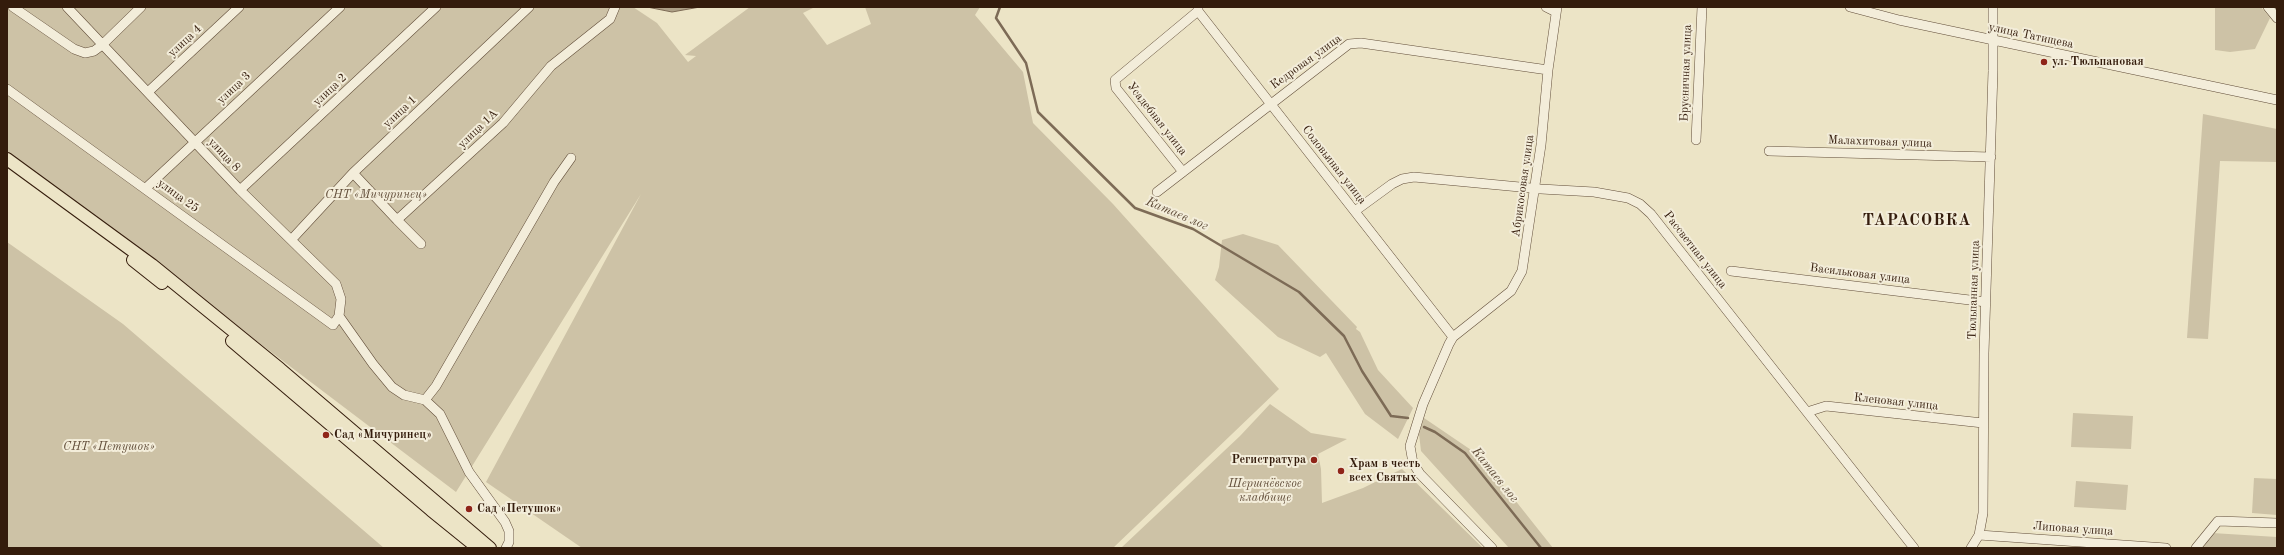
<!DOCTYPE html>
<html>
<head>
<meta charset="utf-8">
<style>
  body { margin:0 }
  #map { position:relative; width:2284px; height:555px; overflow:hidden; background:#ece4c6; font-family:"Old Standard TT",serif }
  canvas { display:block }
  .frame { position:absolute; inset:0; border:8px solid #341c0c; pointer-events:none }
</style>
</head>
<body>
<div id="map">
<canvas width="2284" height="555"></canvas>
<div class="frame"></div>
</div>
<script>
const ctx = document.querySelector('canvas').getContext('2d');
ctx.lineJoin = 'round';
function fill(path, color) { ctx.fillStyle = color; ctx.fill(path, 'evenodd'); }
const toPath = rows => new Path2D(rows.map(r => 'M' + r).join(''));
function trace(path, color, width, dash) { ctx.strokeStyle = color; ctx.lineWidth = width; ctx.lineCap = dash ? 'butt' : 'round'; ctx.setLineDash(dash || []); ctx.stroke(path); }
function write(font, color, halo, rows, align = 'center') {
  ctx.font = font + ' "Old Standard TT",serif'; ctx.lineWidth = 4; ctx.setLineDash([]); ctx.textBaseline = 'middle'; ctx.strokeStyle = halo; ctx.fillStyle = color; for (const [text, x, y, turn = 0] of rows) {
    ctx.save(); ctx.translate(x, y); ctx.rotate((+turn || 0) * Math.PI / 180); ctx.textAlign = isNaN(turn) ? turn : align; if (halo) ctx.strokeText(text, 0, 0); ctx.fillText(text, 0, 0); ctx.restore();
  }
}
const green = toPath([
  [7,7,633,7,657,23,688,62,696,56,685,55,750,7,815,7,803,13,827,45,871,24,865,7,980,7,975,15,1023,72,1033,123,1113,204,1279,389,1113,548,582,548,486,482,641,194,456,492,7,152],
  [2215,7,2261,7,2270,18,2255,49,2230,52,2215,50],
  [2203,114,2277,129,2277,162,2220,161,2208,339,2187,338],
  [1243,234,1278,245,1357,327,1356,329,1360,332,1378,370,1413,408,1398,439,1365,414,1326,353,1320,357,1278,337,1215,280,1219,267,1222,240],
  [7,242,123,324,384,548,7,548],
  [1270,404,1311,433,1347,439,1318,454,1321,469,1322,503,1363,488,1402,469,1483,548,1121,548,1240,436],
  [2073,413,2133,416,2131,449,2071,447],
  [1424,418,1480,456,1553,548,1509,548,1421,451,1419,434],
  [2254,478,2277,479,2277,515,2252,513],
  [2076,481,2128,485,2126,510,2074,507],
  [2212,533,2277,537,2277,548,2203,548]
]);
const water = toPath([
  [647,7,700,7,672,12,647,7]
]);
const stream = toPath([
  [1000,7,996,18,1026,63,1038,112,1135,208,1193,229,1299,292,1344,336,1362,371,1391,416,1408,418],
  [1424,427,1435,432,1465,453,1541,548]
]);
const minor = toPath([
  [13,7,74,49,85,53,94,51,102,45,141,7],
  [1198,7,1198,11,1453,337],
  [1546,7,1556,12],
  [1850,7,1899,20,2277,100],
  [2268,7,2277,18],
  [7,89,333,325,339,316,341,299,336,284,240,190,67,7],
  [148,92,239,7],
  [1696,140,1702,7],
  [1769,151,1991,157],
  [1183,172,1116,88,1115,80,1198,11],
  [353,173,397,220,503,123,551,66,610,19,615,7],
  [146,188,340,7],
  [240,190,436,7],
  [1157,192,1349,44,1361,43,1548,70],
  [1355,211,1392,184,1402,179,1414,177,1541,189,1594,192,1628,198,1640,204,1651,214,1914,548],
  [397,220,421,244],
  [292,239,353,173,529,7],
  [1731,271,1986,302],
  [339,316,373,364,392,387,404,395,425,400,440,414,469,472,505,522,509,531,509,542,506,548],
  [425,400,436,386,554,182,571,158],
  [1807,412,1826,406,1983,423],
  [1979,535,2166,548],
  [1492,548,1420,474,1413,463,1410,446,1423,404,1449,344,1453,337,1511,291,1522,271,1541,145,1548,70,1557,7],
  [1971,548,1979,535,1983,513,1984,353,1993,71,1993,7],
  [2196,548,2218,521,2277,523]
]);
const major = toPath([
  [7,159,152,265,280,369,490,548],
  [133,260,162,283],
  [232,341,431,510,478,548]
]);
const markers = [
  [2044,62,4,"#8f2418"],
  [326,435,4,"#8f2418"],
  [1314,460,4,"#8f2418"],
  [1341,471,4,"#8f2418"],
  [469,509,4,"#8f2418"]
];
const streetNames = [
  ["улица Татищева",2031,36,12],
  ["улица 4",185,41,-43],
  ["Кедровая улица",1306,62,-36],
  ["Брусничная улица",1686,73,-88],
  ["улица 3",234,88,-43],
  ["улица 2",330,90,-43],
  ["улица 1",400,112,-43],
  ["Усадебная улица",1157,119,52],
  ["улица 1А",478,129,-44],
  ["Малахитовая улица",1880,142,2],
  ["улица 8",224,155,47],
  ["Соловьиная улица",1334,165,52],
  ["Абрикосовая улица",1523,186,-82],
  ["улица 25",178,196,36],
  ["Рассветная улица",1695,250,52],
  ["Васильковая улица",1860,274,7],
  ["Тюльпанная улица",1974,290,-88],
  ["Кленовая улица",1896,402,6],
  ["Липовая улица",2073,529,4]
];
const poiNames = [
  ["ул. Тюльпановая",2052,62],
  ["Сад «Мичуринец»",334,435],
  ["Регистратура",1306,460,"right"],
  ["Храм в честь",1349,464],
  ["всех Святых",1349,478],
  ["Сад «Петушок»",477,509]
];
const parkNames = [
  ["СНТ «Мичуринец»",376,195],
  ["СНТ «Петушок»",109,447],
  ["Шершнёвское",1265,484],
  ["кладбище",1265,498]
];
const waterNames = [
  ["Катаев лог",1177,214,23],
  ["Катаев лог",1495,475,51]
];
const districtNames = [
  ["ТАРАСОВКА",1917,221]
];
fill(green, '#cdc2a6');
fill(water, '#ada087');
trace(water, '#7d6b56', 1);
trace(stream, '#7d6b56', 2.5);
trace(minor, '#624e3a', 10);
trace(major, '#341c0c', 14);
trace(minor, '#f3edda', 9);
trace(major, '#ece4c6', 12);
for (const [x, y, r, color] of markers) { const dot = new Path2D(); dot.arc(x, y, r, 0, 2 * Math.PI); ctx.fillStyle = color; ctx.fill(dot); trace(dot, '#f3edda', 1.5); }
write('12px', '#341c0c', '#f3edda', streetNames);
write('bold 12px', '#341c0c', '#f3edda', poiNames, 'left');
write('italic 12px', '#624e3a', '#f3edda', parkNames);
write('italic 13px', '#5e4a37', '#f3edda', waterNames);
ctx.letterSpacing = '1px';
write('bold 16px', '#341c0c', '#f3edda', districtNames);
ctx.letterSpacing = '0px';
</script>
</body>
</html>
